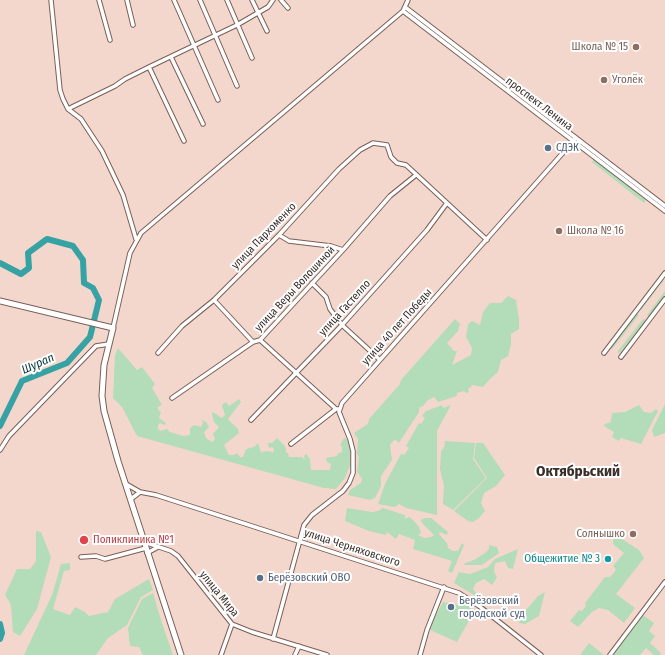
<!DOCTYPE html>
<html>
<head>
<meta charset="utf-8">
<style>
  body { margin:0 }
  canvas { display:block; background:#f4d7cc }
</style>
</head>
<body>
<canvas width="665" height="655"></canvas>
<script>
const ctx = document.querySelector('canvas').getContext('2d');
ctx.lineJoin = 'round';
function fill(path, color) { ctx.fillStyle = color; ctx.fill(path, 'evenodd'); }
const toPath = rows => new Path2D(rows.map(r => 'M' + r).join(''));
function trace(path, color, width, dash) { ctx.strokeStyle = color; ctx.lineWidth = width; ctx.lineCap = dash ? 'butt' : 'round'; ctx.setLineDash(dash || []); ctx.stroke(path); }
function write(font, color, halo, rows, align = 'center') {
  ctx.font = font + ' "Fira Sans Condensed",sans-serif'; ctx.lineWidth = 4; ctx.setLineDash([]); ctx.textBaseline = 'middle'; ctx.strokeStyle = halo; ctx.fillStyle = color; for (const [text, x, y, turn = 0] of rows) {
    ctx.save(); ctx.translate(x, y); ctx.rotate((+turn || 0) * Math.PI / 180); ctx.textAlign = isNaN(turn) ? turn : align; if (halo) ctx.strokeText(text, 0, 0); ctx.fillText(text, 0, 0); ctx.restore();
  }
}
const green = toPath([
  [594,159,646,200,644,203,592,162],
  [664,275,664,280,641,310,638,308],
  [665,291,665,295,649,317,647,315],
  [508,296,516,300,519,319,519,329,511,334,511,344,508,356,501,360,498,372,491,378,483,387,473,385,468,389,469,392,466,393,464,391,457,393,457,396,438,402,434,397,428,400,423,406,419,408,419,412,399,443,396,440,393,441,390,445,392,460,381,476,381,486,375,498,370,500,348,495,350,490,361,483,362,479,357,471,359,457,357,454,358,439,354,433,368,424,369,419,400,384,401,380,455,319,460,324,458,331,447,343,454,351,457,351,452,365,471,355,472,348,466,337,468,324,472,321,480,325,483,312,490,303,501,303],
  [636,313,639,315,612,349,609,347],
  [643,319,646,320,619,354,618,351],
  [118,348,137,370,142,367,155,384,152,388,162,405,158,407,158,410,161,412,159,418,166,423,165,425,160,423,158,425,158,429,160,431,167,429,170,432,183,436,190,435,190,428,194,425,201,427,203,423,202,420,206,422,209,427,204,432,206,438,212,442,215,439,213,434,219,427,214,422,212,414,213,412,222,418,225,415,222,405,226,402,229,406,239,399,241,402,228,419,238,429,239,433,224,445,229,455,234,455,237,453,240,457,243,457,246,449,254,447,258,443,261,452,269,451,273,453,274,449,272,447,269,448,268,443,272,443,277,438,285,446,286,450,285,452,288,453,289,457,302,457,305,460,304,456,306,454,310,459,311,470,330,470,331,464,327,462,326,458,337,456,338,453,342,452,342,447,340,445,344,438,347,439,350,450,350,465,345,478,336,489,324,488,137,436,122,407,113,398,115,355],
  [665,404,665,433,654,437,652,430],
  [442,405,443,408,451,405,437,431,437,515,406,508,399,504,395,507,378,504,385,484,401,454,404,455,409,448,406,446,419,423,421,424,425,418,422,416,426,411],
  [639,405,644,412,651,413,656,409,658,411,641,444,621,438,619,441,612,437,614,432,604,426,605,424,611,422,612,413,625,412],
  [445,441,475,443,473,459,486,478,453,510,443,504,444,486,440,469,441,451,444,448],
  [476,443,483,443,505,475,496,486,484,493,481,503,485,511,479,518,473,522,468,521,454,511,487,478,474,458],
  [347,508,372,512,378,511,383,508,405,515,405,519,409,517,412,519,419,527,421,533,418,535,424,538,431,537,434,535,422,523,421,520,425,518,431,518,448,532,447,535,440,532,439,534,447,543,448,548,453,551,458,551,462,543,464,545,452,573,448,571,452,561,413,549,415,540,399,534,396,539,387,532,386,535,369,531,345,521],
  [36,531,41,532,51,557,37,609,20,636,13,632,11,605,5,595,17,569,30,569,36,561],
  [614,534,639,550,644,558,616,594,635,608,624,623,608,610,599,608,592,612,578,627,570,621,579,610,582,611,586,606,585,603,605,577,610,577,616,570,613,566,624,553,613,544],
  [489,545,497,547,499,553,482,565,464,565,465,563,474,560,485,553,489,549],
  [518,549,513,569,508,568,505,561,495,563,494,572,497,577,492,585,484,579,476,583,473,589,479,598,454,583,459,572,470,574,488,567,495,559],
  [70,563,70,570,64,571,53,609,70,615,75,607,85,612,89,616,108,612,115,599,149,579,153,590,141,597,127,625,108,638,96,655,24,655,52,595,61,564],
  [545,592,539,616,525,624,519,623,520,617,538,596],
  [153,593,162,623,173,655,143,655,139,647,130,646,128,628,142,599],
  [443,602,459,605,462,602,475,610,457,642,428,629],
  [643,615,654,623,649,631,655,636,650,643,661,653,660,655,654,655,646,648,640,655,612,655],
  [589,643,604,655,580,655]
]);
const river = toPath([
  [0,263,21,274,29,268,28,253,47,239,73,246,83,260,84,283,93,288,99,300,90,337,67,363,22,381,0,426],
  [0,624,2,633,0,639]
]);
const minor = toPath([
  [51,0,60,90,63,99,68,109,81,119,102,151,123,195,136,239],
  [99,0,110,40],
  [127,0,133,25],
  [174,0,218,100],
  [200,0,237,86],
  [227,0,252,58],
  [252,0,267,31],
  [281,0,288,8],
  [405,7,665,206],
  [403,11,665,211],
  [171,57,203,124],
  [149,67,184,141],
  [68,109,115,86,125,79,149,67,237,25,268,7,273,0],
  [279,235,289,241,331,246,343,250],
  [312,283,326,297,330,309,342,325,379,359],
  [214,300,253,342],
  [113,328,130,253,141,233,403,11,408,0],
  [260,340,336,409,339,409],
  [158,353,182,326,214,300,279,235,339,169,360,150,373,143,387,145,391,157,397,163,406,165,487,240],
  [604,353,665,273],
  [621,357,665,299],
  [172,398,253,342,260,340,343,250,390,196,416,175],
  [251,420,342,325,427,230,447,203],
  [291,444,336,409],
  [0,450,9,436,96,346,109,344],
  [126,484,140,492],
  [131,499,140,492,156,495,459,593,479,606,541,655],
  [144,542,171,551,178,556,232,624,252,632,327,655],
  [147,553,158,547],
  [81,557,96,556,105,559,146,548],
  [273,639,304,525,312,515,343,491,349,483,353,473,353,451,350,439,339,412,342,403,576,138],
  [221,655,232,624],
  [295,655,299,646],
  [420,655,427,630,444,587],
  [610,655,665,582]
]);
const secondary = toPath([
  [0,301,113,328,104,365,102,396,104,411,118,461,181,655]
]);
const markers = [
  [636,47,4,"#8d6e63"],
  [604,80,4,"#8d6e63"],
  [548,148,4,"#5c6f8a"],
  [559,231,4,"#8d6e63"],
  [633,534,4,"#8d6e63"],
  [84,540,5,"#e0444e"],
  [608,559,4,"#0f9aa8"],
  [260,578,4,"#5c6f8a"],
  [451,607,4,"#5c6f8a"]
];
const educationNames = [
  ["Школа № 15",628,47],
  ["Уголёк",612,80,"left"],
  ["Школа № 16",567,231,"left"],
  ["Солнышко",625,534]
];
const streetNames = [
  ["проспект Ленина",539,104,37],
  ["улица Пархоменко",264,236,-46],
  ["улица Веры Волошиной",295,289,-47],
  ["улица Гастелло",345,308,-48],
  ["улица 40 лет Победы",397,327,-48],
  ["улица Черняховского",352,548,18],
  ["улица Мира",219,594,51]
];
const serviceNames = [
  ["СДЭК",556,148],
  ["Берёзовский ОВО",268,578],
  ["Берёзовский",459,601],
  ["городской суд",459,614]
];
const healthNames = [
  ["Поликлиника №1",93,540]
];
const cultureNames = [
  ["Общежитие № 3",600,559]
];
const waterNames = [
  ["Шурап",38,364,-24]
];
const districtNames = [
  ["Октябрьский",578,472]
];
fill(green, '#b3dcb8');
trace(river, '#36a2a3', 6);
trace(minor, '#785f56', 5.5);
trace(secondary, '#785f56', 7);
trace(minor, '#fff', 3.5);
trace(secondary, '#fff', 5);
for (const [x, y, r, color] of markers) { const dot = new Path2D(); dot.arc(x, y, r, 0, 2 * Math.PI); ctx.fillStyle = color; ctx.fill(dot); trace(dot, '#fff', 1.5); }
write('11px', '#785e54', '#fff', educationNames, 'right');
write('11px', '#392e2a', '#fff', streetNames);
write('11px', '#4e5e75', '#fff', serviceNames, 'left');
write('11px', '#be3a42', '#fff', healthNames, 'left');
write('11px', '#0d838f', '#fff', cultureNames, 'right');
write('italic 12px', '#023636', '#fff', waterNames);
write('bold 15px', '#392e2a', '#fff', districtNames);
</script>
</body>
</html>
